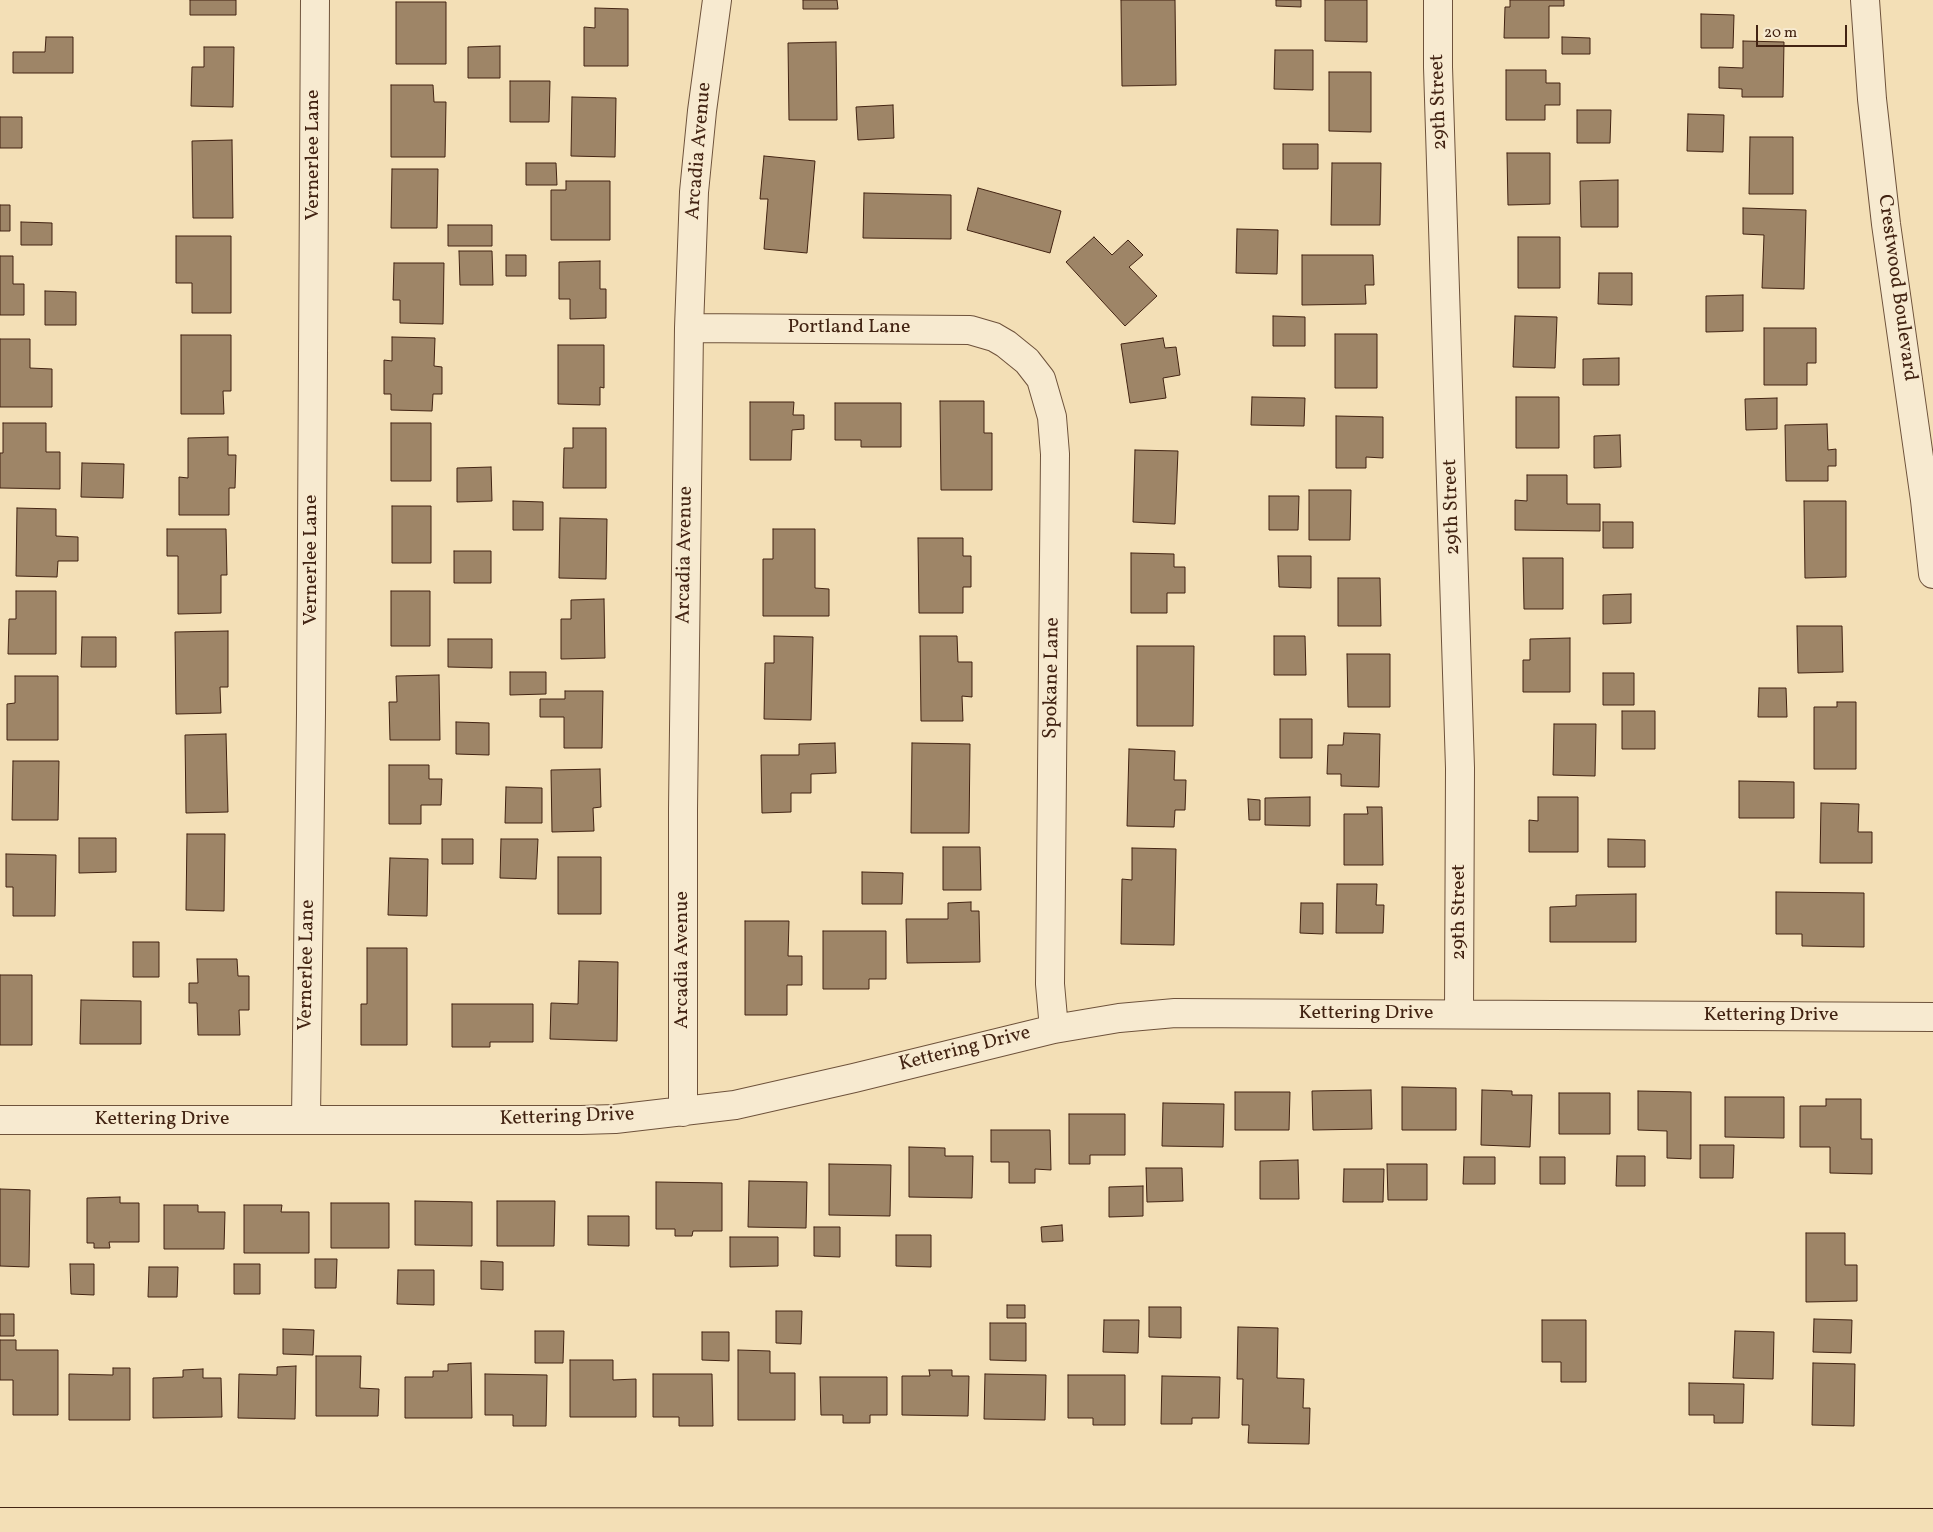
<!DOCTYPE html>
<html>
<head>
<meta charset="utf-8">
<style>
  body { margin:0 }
  #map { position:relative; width:1933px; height:1532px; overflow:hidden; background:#f3dfb6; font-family:Vollkorn,serif }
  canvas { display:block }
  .scale { position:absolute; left:1756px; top:25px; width:91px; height:22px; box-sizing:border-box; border:2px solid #422312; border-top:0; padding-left:6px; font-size:15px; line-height:18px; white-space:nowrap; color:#422312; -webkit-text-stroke:4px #f7ead0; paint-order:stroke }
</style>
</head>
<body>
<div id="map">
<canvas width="1933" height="1532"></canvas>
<div class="scale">20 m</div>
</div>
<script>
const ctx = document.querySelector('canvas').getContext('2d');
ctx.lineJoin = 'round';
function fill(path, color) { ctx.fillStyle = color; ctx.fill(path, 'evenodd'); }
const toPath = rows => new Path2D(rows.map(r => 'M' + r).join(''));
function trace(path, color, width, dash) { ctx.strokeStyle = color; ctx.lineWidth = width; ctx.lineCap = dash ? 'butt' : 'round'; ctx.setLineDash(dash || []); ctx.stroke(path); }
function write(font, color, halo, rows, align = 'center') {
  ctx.font = font + ' Vollkorn,serif'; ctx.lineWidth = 4; ctx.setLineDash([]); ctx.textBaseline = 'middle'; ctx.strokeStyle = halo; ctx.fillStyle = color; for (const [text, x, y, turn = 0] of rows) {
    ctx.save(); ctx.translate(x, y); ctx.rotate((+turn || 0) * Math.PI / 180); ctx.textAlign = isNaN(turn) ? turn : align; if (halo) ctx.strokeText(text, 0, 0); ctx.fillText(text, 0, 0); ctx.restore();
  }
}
const building = toPath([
  [190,0,236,0,236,15,190,15,190,0],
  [803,0,837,0,838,9,803,9,803,0],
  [1121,0,1175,0,1176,85,1122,86,1121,0],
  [1276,0,1301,0,1301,7,1276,6,1276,0],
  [1325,0,1367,0,1367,42,1325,41,1325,0],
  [1510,0,1564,0,1564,6,1549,6,1549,38,1504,38,1505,7,1510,7,1510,0],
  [396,2,446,2,446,64,396,64,396,2],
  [595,8,628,9,628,66,584,66,584,27,595,28,595,8],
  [1701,14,1734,15,1733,48,1701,48,1701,14],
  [46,37,73,37,73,73,13,73,13,52,45,52,46,37],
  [1562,37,1590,38,1590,54,1562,54,1562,37],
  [1743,41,1784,42,1783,97,1742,97,1742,89,1719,88,1719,67,1743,68,1743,41],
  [836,42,837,120,789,120,788,43,836,42],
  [500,46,500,78,468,78,468,47,500,46],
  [204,47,234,47,233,107,191,106,192,67,204,67,204,47],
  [1275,50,1313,50,1313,90,1274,89,1275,50],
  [1506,70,1546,70,1546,83,1560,83,1560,105,1545,105,1545,120,1506,120,1506,70],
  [1329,72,1371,72,1371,132,1329,131,1329,72],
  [510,81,550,81,549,122,510,122,510,81],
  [391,85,433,85,434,102,446,102,445,157,391,157,391,85],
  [572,97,616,98,615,157,571,156,572,97],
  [893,105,894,138,858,140,856,107,893,105],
  [1577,110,1611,110,1610,143,1577,143,1577,110],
  [1688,114,1724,115,1723,152,1687,151,1688,114],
  [0,117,22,117,22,148,0,148,0,117],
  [1750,137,1793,137,1793,194,1749,194,1750,137],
  [232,140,233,218,193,218,192,141,232,140],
  [1283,144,1318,144,1318,169,1283,169,1283,144],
  [1507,153,1550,153,1550,204,1508,205,1507,153],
  [764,156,815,161,807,253,764,249,768,199,760,199,764,156],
  [526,163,556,163,557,185,526,185,526,163],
  [1332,163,1381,163,1380,225,1331,225,1332,163],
  [392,169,438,169,437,228,391,228,392,169],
  [1618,180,1618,227,1581,227,1580,181,1618,180],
  [566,181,610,181,610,240,551,240,551,190,566,190,566,181],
  [978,188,1061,211,1050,253,967,230,978,188],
  [864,193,951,195,951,239,863,238,864,193],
  [0,205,10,205,10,231,0,231,0,205],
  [1743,208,1806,210,1804,289,1762,288,1764,235,1743,234,1743,208],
  [21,222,52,223,52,245,21,245,21,222],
  [448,225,492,225,492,246,448,246,448,225],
  [1237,229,1278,230,1277,274,1236,273,1237,229],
  [176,236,231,236,231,313,192,313,192,283,176,283,176,236],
  [1094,237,1112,255,1128,240,1143,255,1129,267,1157,296,1125,326,1066,262,1094,237],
  [1518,237,1560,237,1560,288,1518,288,1518,237],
  [459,251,492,251,493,285,460,285,459,251],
  [506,255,526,255,526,276,506,276,506,255],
  [1302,255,1373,255,1374,285,1365,285,1366,304,1302,305,1302,255],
  [0,256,13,256,13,284,24,284,24,315,0,315,0,256],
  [600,261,600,289,606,289,606,318,570,319,570,299,559,299,559,262,600,261],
  [394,263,444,263,443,324,400,323,400,300,393,300,394,263],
  [1599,273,1632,273,1632,305,1598,304,1599,273],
  [45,291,76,292,76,325,45,325,45,291],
  [1743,295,1743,331,1706,332,1706,296,1743,295],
  [1273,316,1305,317,1305,346,1273,346,1273,316],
  [1515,316,1557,317,1555,368,1513,367,1515,316],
  [1764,328,1816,328,1816,363,1807,363,1807,385,1764,385,1764,328],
  [1335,334,1377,334,1377,388,1335,388,1335,334],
  [181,335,231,335,231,391,223,391,224,414,181,414,181,335],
  [392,337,435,338,434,366,442,367,442,394,433,394,432,411,391,410,391,394,384,394,384,360,392,361,392,337],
  [1163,338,1165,348,1176,347,1180,375,1163,378,1166,398,1130,403,1121,344,1163,338],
  [0,339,30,339,30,368,52,369,52,407,0,407,0,339],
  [558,345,604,345,604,388,600,387,600,405,558,404,558,345],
  [1619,358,1619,385,1583,385,1583,359,1619,358],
  [1252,397,1305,398,1304,426,1251,425,1252,397],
  [1516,397,1559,397,1559,448,1516,448,1516,397],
  [1777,398,1777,429,1746,430,1745,399,1777,398],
  [940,401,984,401,984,433,992,433,992,490,941,490,940,401],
  [750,402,794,402,793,415,804,415,804,429,792,430,791,460,750,460,750,402],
  [835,403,901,403,901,447,861,447,861,440,835,440,835,403],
  [1336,416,1383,417,1383,458,1366,457,1366,468,1336,468,1336,416],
  [3,423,46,423,46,452,60,452,60,489,0,488,0,453,3,453,3,423],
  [391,423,431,423,431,481,391,481,391,423],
  [1827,424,1828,450,1836,449,1836,466,1828,466,1828,481,1786,481,1785,425,1827,424],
  [573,428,606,428,606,488,563,488,564,448,573,448,573,428],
  [1620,435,1621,467,1594,468,1594,436,1620,435],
  [228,437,228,455,236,455,235,488,229,488,229,515,179,515,179,477,188,478,188,438,228,437],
  [1135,450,1178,451,1175,524,1133,522,1135,450],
  [82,463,124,464,123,498,81,497,82,463],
  [491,467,492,501,457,502,457,468,491,467],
  [1527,475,1567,475,1567,504,1600,504,1600,531,1515,530,1515,500,1527,501,1527,475],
  [1309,490,1351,490,1350,540,1309,540,1309,490],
  [1269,496,1299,496,1298,530,1269,530,1269,496],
  [513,501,543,502,543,530,513,530,513,501],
  [1804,501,1846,501,1846,577,1805,578,1804,501],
  [392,506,431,506,431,563,392,563,392,506],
  [17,508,56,509,56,536,78,537,78,561,58,561,57,577,16,576,17,508],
  [560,518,607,519,606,579,559,578,560,518],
  [1603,522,1633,522,1633,548,1603,548,1603,522],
  [167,529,226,529,227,575,221,575,221,613,178,614,178,556,167,556,167,529],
  [773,529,815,529,815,588,829,589,829,616,763,616,763,559,773,559,773,529],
  [918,538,963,538,963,556,971,556,971,587,963,587,963,613,919,613,918,538],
  [454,551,491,551,491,583,454,583,454,551],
  [1131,553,1174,554,1174,567,1185,567,1185,593,1167,593,1167,613,1131,613,1131,553],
  [1278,556,1311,556,1311,588,1279,587,1278,556],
  [1523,558,1563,558,1563,609,1524,609,1523,558],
  [1338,578,1380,578,1381,626,1338,626,1338,578],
  [16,591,56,591,56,654,8,654,9,619,16,619,16,591],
  [391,591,430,591,430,646,391,646,391,591],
  [1631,594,1631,623,1603,624,1603,595,1631,594],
  [604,599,605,658,561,659,561,619,571,619,571,600,604,599],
  [1797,626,1842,626,1843,672,1798,673,1797,626],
  [228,631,228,687,220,687,221,713,176,714,175,632,228,631],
  [774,636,813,637,811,720,764,719,765,663,774,663,774,636],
  [920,636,957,636,958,662,972,662,972,697,962,696,963,721,921,721,920,636],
  [1274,636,1305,636,1306,675,1274,675,1274,636],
  [82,637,116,637,116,667,81,667,82,637],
  [1570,638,1570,692,1523,692,1523,660,1530,660,1530,639,1570,638],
  [448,639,492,639,492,668,448,667,448,639],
  [1137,646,1194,646,1193,726,1137,726,1137,646],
  [1347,654,1390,654,1390,707,1348,707,1347,654],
  [510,672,546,672,546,694,510,695,510,672],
  [1603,673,1634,673,1634,705,1603,705,1603,673],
  [439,675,440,740,390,740,389,702,397,702,396,676,439,675],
  [15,676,58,676,58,740,7,740,7,704,15,703,15,676],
  [1759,688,1786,688,1787,717,1758,717,1759,688],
  [565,691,603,691,602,748,564,748,564,717,540,717,540,699,565,699,565,691],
  [1837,702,1856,702,1856,769,1814,769,1814,707,1837,707,1837,702],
  [1622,711,1655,711,1655,749,1622,749,1622,711],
  [1280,719,1312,719,1312,758,1280,758,1280,719],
  [456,722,489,723,489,755,456,754,456,722],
  [1554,724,1596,724,1595,776,1553,775,1554,724],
  [1344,733,1380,734,1379,787,1341,786,1341,774,1327,774,1328,745,1343,745,1344,733],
  [226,734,228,812,186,813,185,735,226,734],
  [835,743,836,773,811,774,811,793,791,793,791,812,762,813,761,755,799,755,799,744,835,743],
  [912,743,970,744,969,833,911,833,912,743],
  [1129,749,1175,751,1174,780,1186,780,1185,810,1175,810,1174,827,1127,826,1129,749],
  [13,761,59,761,58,820,12,820,13,761],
  [389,765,429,765,429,779,442,779,441,805,421,805,421,824,389,824,389,765],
  [600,769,601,807,593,808,594,831,552,832,551,770,600,769],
  [1739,781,1794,782,1794,818,1739,818,1739,781],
  [506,787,542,788,542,823,505,823,506,787],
  [1310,797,1310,826,1265,825,1265,798,1310,797],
  [1538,797,1578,797,1578,852,1529,852,1529,820,1538,821,1538,797],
  [1248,799,1260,800,1260,820,1249,820,1248,799],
  [1821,803,1859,804,1858,832,1872,832,1872,863,1820,863,1821,803],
  [1367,807,1382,807,1383,865,1344,865,1344,814,1368,814,1367,807],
  [187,834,225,834,224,911,186,910,187,834],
  [79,838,116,838,116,872,79,873,79,838],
  [442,839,473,839,473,864,442,864,442,839],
  [501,839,538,839,536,879,500,878,501,839],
  [1608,839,1645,840,1645,867,1608,867,1608,839],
  [943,847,980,847,981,890,943,890,943,847],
  [1132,848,1176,849,1174,945,1121,944,1122,879,1132,880,1132,848],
  [6,854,56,855,55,916,13,916,13,887,6,887,6,854],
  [558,857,601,857,601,914,558,914,558,857],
  [390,858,428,859,427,916,388,915,390,858],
  [862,872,903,873,902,904,862,904,862,872],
  [1337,884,1377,884,1376,905,1384,905,1383,933,1336,933,1337,884],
  [1776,892,1864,893,1864,947,1802,946,1802,934,1776,934,1776,892],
  [1636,894,1636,942,1550,942,1550,907,1576,906,1576,895,1636,894],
  [971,902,971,911,979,911,980,962,907,963,906,919,948,919,948,903,971,902],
  [1301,903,1323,903,1323,934,1300,933,1301,903],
  [745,921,789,921,788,956,802,956,802,985,787,985,787,1015,745,1015,745,921],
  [823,931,886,931,886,979,869,979,869,989,823,989,823,931],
  [133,942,159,942,159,977,133,977,133,942],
  [367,948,407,948,407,1045,361,1045,361,1004,367,1004,367,948],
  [197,959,237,959,238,976,249,976,249,1010,239,1010,240,1035,198,1035,197,1003,189,1003,189,983,198,983,197,959],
  [579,961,618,962,617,1041,550,1039,551,1003,578,1004,579,961],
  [0,975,32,975,32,1045,0,1045,0,975],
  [81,1000,141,1001,141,1044,80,1044,81,1000],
  [452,1004,533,1004,533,1042,490,1042,490,1047,452,1047,452,1004],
  [1402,1087,1456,1088,1456,1130,1402,1130,1402,1087],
  [1371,1090,1372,1129,1313,1130,1312,1091,1371,1090],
  [1482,1090,1512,1091,1512,1095,1532,1095,1530,1147,1481,1145,1482,1090],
  [1638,1091,1691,1092,1691,1159,1667,1158,1667,1131,1638,1130,1638,1091],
  [1235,1092,1290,1092,1289,1130,1235,1130,1235,1092],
  [1559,1093,1610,1093,1610,1134,1559,1134,1559,1093],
  [1725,1097,1784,1097,1784,1138,1725,1137,1725,1097],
  [1826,1099,1861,1099,1861,1139,1872,1139,1872,1174,1830,1173,1830,1147,1800,1147,1800,1106,1826,1106,1826,1099],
  [1163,1103,1224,1104,1223,1147,1162,1146,1163,1103],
  [1069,1114,1125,1114,1125,1155,1090,1155,1090,1164,1069,1164,1069,1114],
  [991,1130,1050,1130,1051,1170,1035,1169,1035,1183,1009,1183,1009,1162,991,1162,991,1130],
  [1700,1145,1734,1145,1733,1178,1700,1178,1700,1145],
  [909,1147,945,1148,945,1156,973,1156,972,1198,909,1197,909,1147],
  [1617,1156,1645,1156,1645,1186,1616,1186,1617,1156],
  [1464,1157,1495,1157,1495,1184,1463,1184,1464,1157],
  [1540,1157,1565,1157,1565,1184,1540,1184,1540,1157],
  [1298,1160,1299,1199,1260,1199,1260,1161,1298,1160],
  [829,1164,891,1165,890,1216,829,1215,829,1164],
  [1387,1164,1427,1164,1427,1200,1388,1200,1387,1164],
  [1146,1168,1182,1168,1183,1201,1147,1202,1146,1168],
  [1344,1169,1384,1169,1383,1202,1343,1202,1344,1169],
  [749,1181,807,1182,806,1228,748,1227,749,1181],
  [656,1182,722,1183,722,1231,693,1231,692,1236,675,1236,675,1229,656,1229,656,1182],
  [1143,1186,1143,1216,1109,1217,1109,1187,1143,1186],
  [0,1189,30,1190,29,1267,0,1266,0,1189],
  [120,1197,120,1203,139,1203,139,1242,109,1242,110,1248,94,1248,94,1243,87,1243,87,1198,120,1197],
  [415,1201,472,1202,472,1246,415,1245,415,1201],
  [497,1201,555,1201,554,1246,497,1246,497,1201],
  [331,1203,389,1203,389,1248,331,1248,331,1203],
  [164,1205,198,1205,198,1212,225,1212,224,1249,164,1249,164,1205],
  [244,1205,282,1205,281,1212,309,1212,309,1253,244,1253,244,1205],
  [588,1216,629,1216,629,1246,588,1245,588,1216],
  [1062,1225,1063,1241,1042,1242,1041,1227,1062,1225],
  [814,1227,840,1227,840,1257,814,1256,814,1227],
  [1806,1233,1845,1233,1845,1265,1857,1265,1857,1301,1806,1302,1806,1233],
  [896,1235,931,1235,931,1267,896,1266,896,1235],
  [730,1237,778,1237,778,1266,730,1267,730,1237],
  [315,1259,337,1259,336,1288,315,1288,315,1259],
  [481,1261,503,1262,503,1290,481,1289,481,1261],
  [70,1264,94,1264,94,1295,71,1294,70,1264],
  [234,1264,260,1264,260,1294,234,1294,234,1264],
  [149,1267,178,1267,177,1297,148,1297,149,1267],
  [398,1270,434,1270,434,1305,397,1304,398,1270],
  [1007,1305,1025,1305,1025,1318,1007,1318,1007,1305],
  [1149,1307,1181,1307,1181,1338,1149,1337,1149,1307],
  [776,1311,802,1311,801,1344,776,1343,776,1311],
  [0,1314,14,1314,14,1336,0,1336,0,1314],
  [1814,1319,1852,1320,1851,1353,1813,1352,1814,1319],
  [1104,1320,1139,1320,1138,1353,1103,1352,1104,1320],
  [1542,1320,1586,1320,1586,1382,1561,1382,1561,1362,1542,1362,1542,1320],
  [990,1323,1026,1323,1026,1361,990,1360,990,1323],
  [1238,1327,1278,1328,1277,1378,1304,1379,1303,1408,1310,1408,1309,1444,1248,1443,1249,1425,1242,1425,1243,1379,1237,1379,1238,1327],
  [283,1329,314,1330,313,1355,283,1354,283,1329],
  [535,1331,564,1331,563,1363,535,1363,535,1331],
  [1735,1331,1774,1332,1773,1379,1733,1378,1735,1331],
  [702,1332,729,1332,729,1361,702,1360,702,1332],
  [0,1340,16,1340,16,1350,58,1350,58,1415,13,1415,13,1380,0,1380,0,1340],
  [738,1350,770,1351,770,1373,795,1373,795,1420,738,1420,738,1350],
  [316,1356,361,1356,360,1388,379,1389,378,1416,316,1416,316,1356],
  [570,1360,613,1360,613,1380,636,1379,636,1417,570,1417,570,1360],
  [471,1363,472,1418,405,1418,405,1377,433,1377,433,1371,448,1371,448,1364,471,1363],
  [1813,1363,1855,1364,1854,1426,1812,1425,1813,1363],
  [296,1366,295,1419,238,1418,239,1374,277,1375,277,1367,296,1366],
  [113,1368,130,1368,130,1420,69,1420,69,1374,113,1375,113,1368],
  [203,1369,203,1378,221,1378,222,1417,153,1418,153,1378,183,1377,183,1370,203,1369],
  [929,1370,952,1370,952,1376,969,1376,968,1416,902,1415,902,1376,930,1376,929,1370],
  [485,1374,547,1375,546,1426,513,1426,513,1415,485,1415,485,1374],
  [653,1374,712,1374,713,1426,679,1426,679,1417,653,1417,653,1374],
  [985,1374,1046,1375,1045,1420,984,1419,985,1374],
  [1068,1375,1125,1375,1125,1425,1093,1425,1093,1418,1068,1418,1068,1375],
  [1162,1376,1220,1377,1219,1418,1192,1418,1192,1424,1161,1424,1162,1376],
  [820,1377,887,1377,887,1415,870,1415,870,1423,843,1423,843,1415,821,1415,820,1377],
  [1689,1383,1744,1384,1743,1423,1714,1423,1714,1415,1689,1415,1689,1383]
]);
const minor = toPath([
  [1438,0,1438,67,1460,768,1459,1014],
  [1865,0,1872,99,1886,224,1925,500,1933,574],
  [689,328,970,330,994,337,1006,344,1027,361,1041,379,1052,417,1055,454,1050,984,1054,1029],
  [683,1112,683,809,689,328,694,192,702,111,717,0],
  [306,1119,311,713,315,0],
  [0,1120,581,1120,615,1119,735,1105,854,1078,1054,1029,1119,1018,1175,1013,1933,1017]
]);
const major = toPath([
  [0,1522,1933,1523]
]);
const streetNames = [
  ["29th Street",1440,102,-92],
  ["Arcadia Avenue",700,151,-85],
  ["Vernerlee Lane",314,155,-90],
  ["Crestwood Boulevard",1896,288,82],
  ["Portland Lane",849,328],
  ["29th Street",1453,507,-92],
  ["Arcadia Avenue",686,555,-89],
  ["Vernerlee Lane",312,560,-90],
  ["Spokane Lane",1053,678,-89],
  ["29th Street",1460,912,-90],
  ["Arcadia Avenue",683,960,-90],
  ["Vernerlee Lane",308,965,-89],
  ["Kettering Drive",1366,1014],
  ["Kettering Drive",1771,1016],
  ["Kettering Drive",965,1050,-14],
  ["Kettering Drive",567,1118,-2],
  ["Kettering Drive",162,1120]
];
fill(building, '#9e8567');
trace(building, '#422312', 1);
trace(minor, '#6e523b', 30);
trace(major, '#422312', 30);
trace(minor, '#f7ead0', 28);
trace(major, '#f3dfb6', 28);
write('20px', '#422312', '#f7ead0', streetNames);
</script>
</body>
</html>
